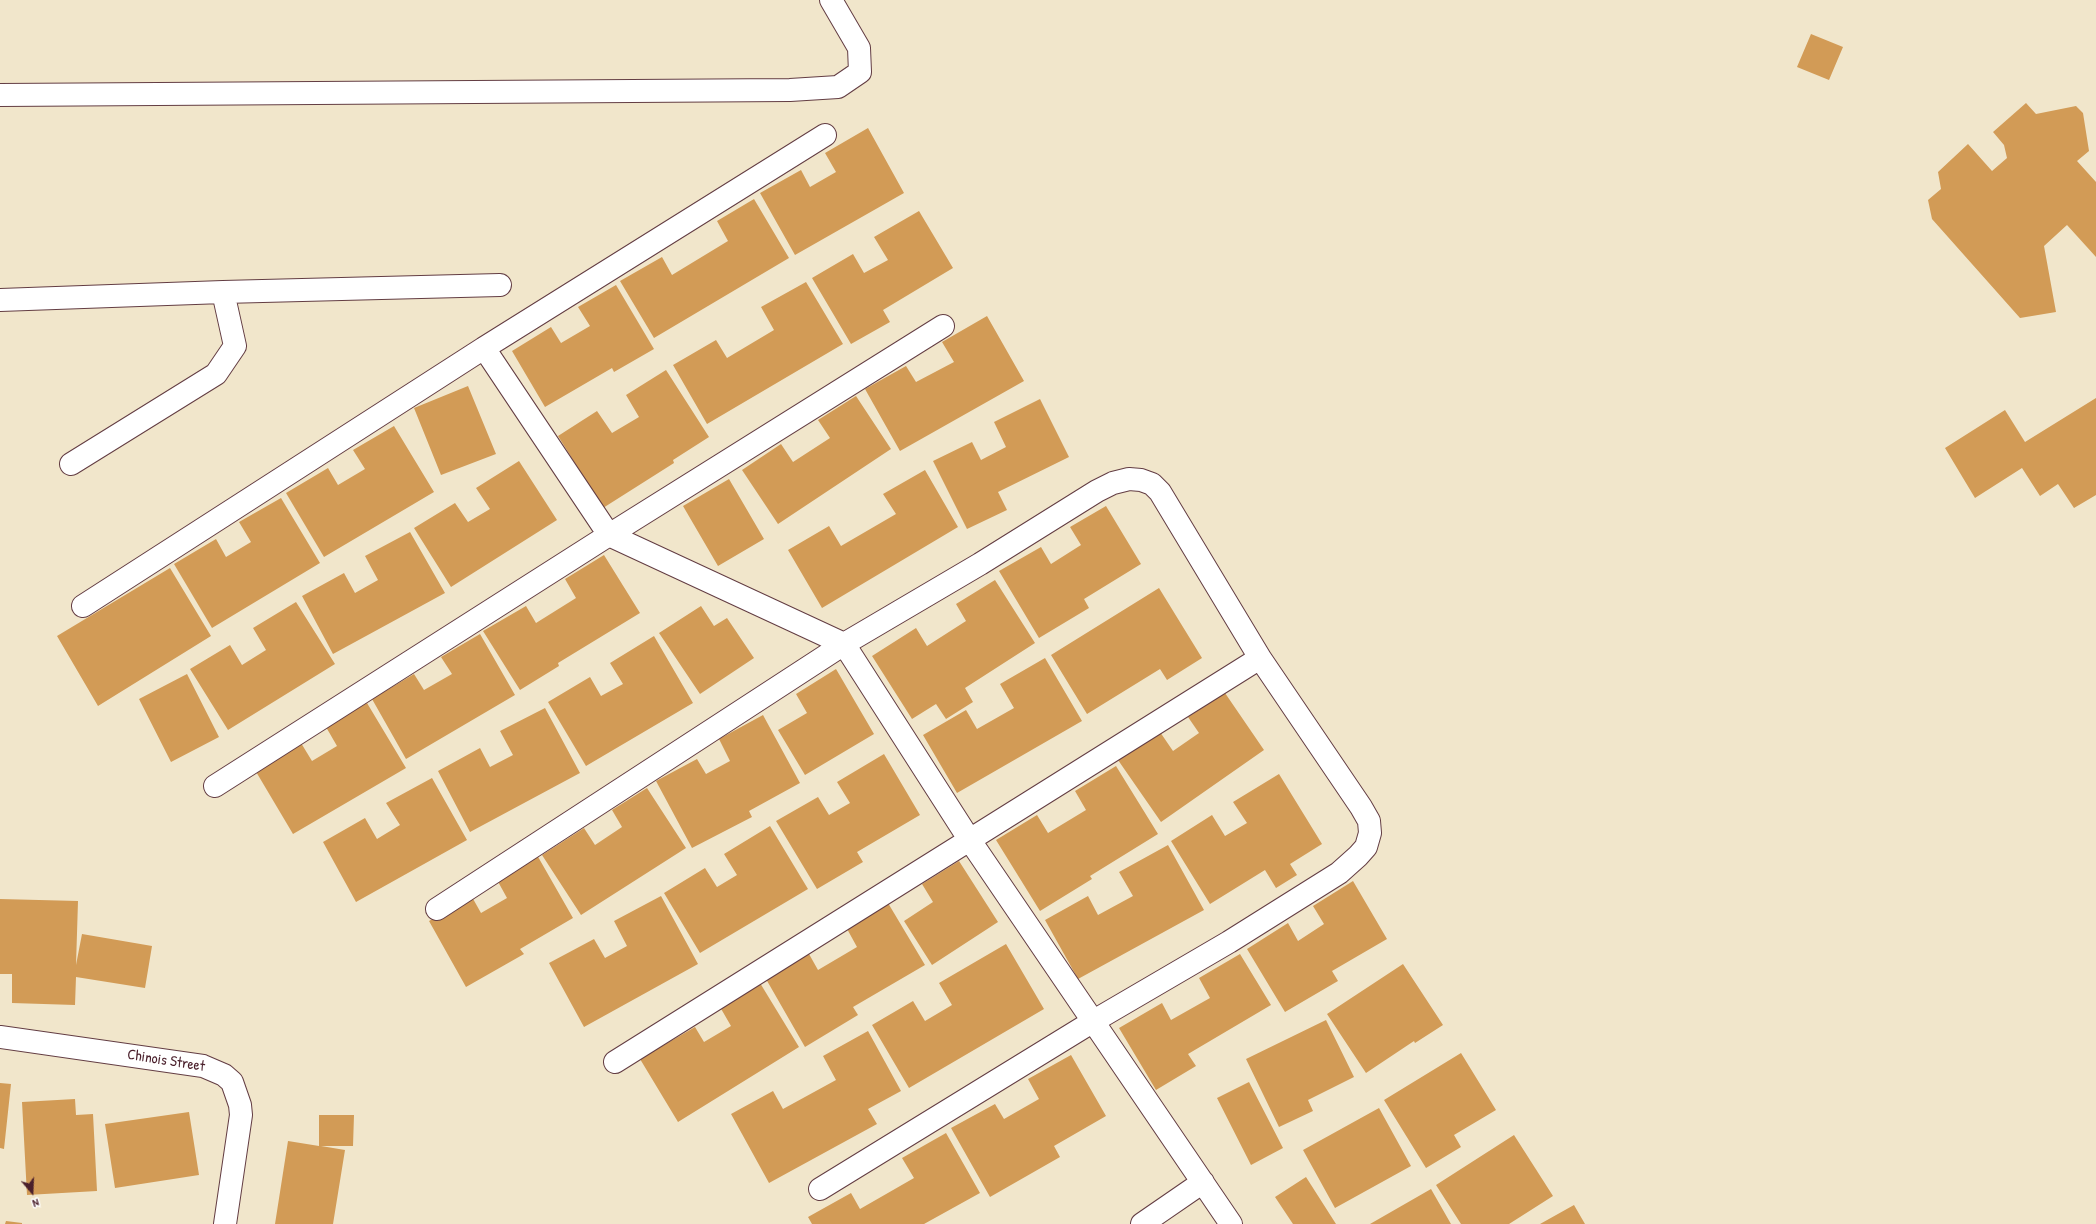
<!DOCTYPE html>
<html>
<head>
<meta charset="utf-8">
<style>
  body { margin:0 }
  #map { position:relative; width:2096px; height:1224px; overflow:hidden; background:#f1e6cb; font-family:"Patrick Hand",sans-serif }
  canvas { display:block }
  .north { position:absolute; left:12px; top:1172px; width:40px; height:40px; -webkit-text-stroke:3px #fff; paint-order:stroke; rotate:161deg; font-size:11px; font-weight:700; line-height:16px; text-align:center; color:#4a1f2b }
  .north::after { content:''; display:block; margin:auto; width:14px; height:18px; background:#4a1f2b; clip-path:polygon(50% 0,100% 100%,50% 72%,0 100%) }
</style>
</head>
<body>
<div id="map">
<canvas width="2096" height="1224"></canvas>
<div class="north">N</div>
</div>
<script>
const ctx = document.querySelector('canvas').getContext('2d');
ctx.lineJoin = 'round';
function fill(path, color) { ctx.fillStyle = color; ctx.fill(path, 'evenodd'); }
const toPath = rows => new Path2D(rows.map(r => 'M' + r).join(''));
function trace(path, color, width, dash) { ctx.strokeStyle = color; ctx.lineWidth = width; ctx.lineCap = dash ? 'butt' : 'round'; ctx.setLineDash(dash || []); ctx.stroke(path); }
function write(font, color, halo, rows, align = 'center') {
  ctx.font = font + ' "Patrick Hand",sans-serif'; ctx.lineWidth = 4; ctx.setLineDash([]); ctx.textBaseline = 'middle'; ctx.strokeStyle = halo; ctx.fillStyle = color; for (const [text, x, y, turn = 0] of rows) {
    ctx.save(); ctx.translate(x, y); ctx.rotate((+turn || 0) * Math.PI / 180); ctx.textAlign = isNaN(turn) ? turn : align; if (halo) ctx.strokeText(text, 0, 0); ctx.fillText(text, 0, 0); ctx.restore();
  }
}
const building = toPath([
  [1811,34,1843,47,1829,80,1797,67],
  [2026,103,2036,114,2076,106,2083,113,2089,151,2077,161,2096,182,2096,257,2067,225,2044,246,2056,312,2020,318,1932,219,1928,200,1941,189,1938,172,1968,144,1992,171,2007,158,2004,145,1993,132],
  [868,128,904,193,795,255,760,193,801,170,810,187,836,172,825,153],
  [754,199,789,258,654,338,620,281,662,257,672,275,728,241,717,221],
  [919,211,953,268,883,310,890,322,851,344,812,278,853,254,864,273,888,260,874,237],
  [806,282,843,344,707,424,673,365,716,340,727,358,774,330,761,307],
  [616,285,654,349,614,372,612,368,545,407,512,351,551,327,561,343,590,326,578,307],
  [987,316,1024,381,900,451,865,389,906,366,916,382,954,362,942,342],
  [666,370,709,437,673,460,674,463,603,508,558,436,597,411,612,433,639,417,626,395],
  [468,386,496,454,441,475,414,408],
  [856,396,891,449,778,524,742,470,781,444,793,462,830,438,818,420],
  [2096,398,2096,495,2074,508,2058,484,2040,496,2022,468,1975,498,1945,448,2005,410,2025,442],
  [1040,399,1069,457,998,492,1007,510,967,529,933,461,972,442,981,460,1006,447,994,422],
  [394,426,434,492,324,557,286,493,328,468,338,485,365,469,353,450],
  [519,461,557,520,451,587,414,528,455,503,468,522,490,509,476,488],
  [925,470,958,527,822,608,788,550,829,526,841,546,896,514,883,494],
  [729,479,764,539,718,566,683,506],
  [281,498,320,563,212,628,174,564,216,539,226,557,251,542,239,522],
  [1106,506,1141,564,1084,599,1089,608,1039,638,999,571,1041,547,1051,564,1081,545,1070,527],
  [410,532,445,593,333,654,302,596,344,573,355,593,378,580,365,556],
  [604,555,640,613,558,663,559,666,520,690,483,631,526,606,536,623,576,598,565,579],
  [170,568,211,636,98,706,57,636],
  [995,580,1035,643,965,688,973,702,946,719,936,704,912,719,872,656,916,628,927,646,966,621,956,604],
  [1159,588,1202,658,1167,680,1160,669,1087,714,1051,655],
  [296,602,335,664,228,730,190,669,230,645,242,665,266,650,253,628],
  [701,606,714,626,727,618,754,658,700,694,659,633],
  [480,634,515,695,406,759,372,699,414,674,424,690,452,674,441,657],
  [654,636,693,703,586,766,548,702,590,677,601,696,623,684,610,663],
  [1045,658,1082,721,957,793,923,735,966,710,977,729,1014,708,1000,684],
  [836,669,874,734,805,775,778,730,807,713,796,694],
  [187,674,219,737,171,762,139,699],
  [1225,693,1264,750,1161,822,1118,760,1160,732,1173,751,1199,733,1188,717],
  [367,703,406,768,293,834,255,770,301,743,312,761,337,746,326,727],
  [545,708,580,773,470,832,438,771,480,748,490,767,513,755,500,731],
  [763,715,800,783,749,811,752,817,692,848,656,781,697,759,706,774,730,761,719,739],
  [884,754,920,815,857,852,863,862,817,889,776,821,818,797,829,815,850,803,837,782],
  [1116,766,1158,834,1090,876,1092,879,1040,911,996,840,1037,815,1048,833,1086,810,1075,791],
  [1279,774,1322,844,1290,864,1297,875,1276,888,1265,870,1210,904,1171,841,1212,815,1225,836,1247,823,1233,802],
  [432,778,467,840,356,902,323,842,365,818,377,839,400,825,386,803],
  [647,788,686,848,581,915,542,855,584,828,595,845,622,827,612,810],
  [770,826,808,889,700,953,664,893,705,868,717,887,737,875,724,854],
  [1168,845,1204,910,1078,979,1045,920,1088,896,1098,915,1133,896,1119,872],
  [537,855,573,918,520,949,524,954,466,987,429,921,472,897,481,913,507,898,496,878],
  [959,861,998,922,932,965,904,921,933,902,922,884],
  [1353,881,1387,939,1332,971,1338,981,1285,1012,1247,949,1288,923,1298,941,1324,924,1313,906],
  [661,896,698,964,584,1027,549,963,594,939,605,958,627,946,614,921],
  [0,899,78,901,76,965,82,934,152,946,145,988,76,977,75,1005,12,1003,12,974,0,974],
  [888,903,925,965,853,1007,858,1015,805,1047,766,979,809,954,818,970,857,947,846,927],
  [1006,944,1044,1009,909,1088,872,1025,913,1001,925,1021,952,1005,939,983],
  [1240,954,1271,1005,1188,1054,1196,1066,1156,1090,1119,1028,1162,1003,1171,1020,1210,998,1199,978],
  [1403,964,1443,1025,1415,1043,1414,1041,1366,1073,1327,1014],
  [760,983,799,1047,678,1122,640,1059,695,1027,704,1042,731,1026,720,1007],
  [1326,1020,1354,1077,1308,1100,1313,1111,1279,1127,1246,1059],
  [868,1031,901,1091,868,1109,877,1124,769,1183,731,1114,773,1091,783,1109,836,1080,823,1056],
  [1461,1053,1496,1110,1454,1135,1461,1147,1426,1168,1384,1100],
  [1071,1055,1106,1116,1054,1146,1060,1157,990,1197,951,1128,995,1104,1004,1119,1039,1099,1028,1079],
  [1249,1082,1283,1148,1251,1165,1217,1098],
  [0,1083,11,1084,4,1149,0,1148],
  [75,1099,76,1115,93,1114,97,1191,27,1195,22,1102],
  [1379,1108,1411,1166,1335,1208,1303,1150],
  [189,1112,199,1175,115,1188,105,1124],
  [319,1115,354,1115,353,1146,321,1146,345,1150,333,1224,275,1224,288,1141,319,1146],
  [946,1133,980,1193,924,1224,812,1224,808,1217,851,1193,860,1209,914,1178,902,1158],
  [1514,1135,1553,1196,1509,1224,1461,1224,1436,1185],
  [1306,1177,1336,1224,1293,1224,1275,1197],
  [1431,1189,1451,1224,1370,1224],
  [1574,1205,1585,1224,1540,1224],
  [6,1221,22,1223,22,1224,5,1224]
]);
const lane = toPath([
  [0,95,790,90,838,87,860,72,859,48,831,0],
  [825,135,484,348,609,535,844,644,969,839,1231,1224],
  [0,300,223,292,500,285],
  [71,464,216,374,235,346,223,292],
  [83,606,484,348],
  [215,786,609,535,943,326],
  [437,909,844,644,980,564,1097,491,1113,483,1129,479,1141,480,1152,484,1160,492,1260,658],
  [615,1062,1260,658,1361,807,1369,821,1370,833,1366,847,1358,856,1339,873,1229,942,1092,1022,820,1189],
  [1142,1224,1203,1182]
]);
const street = toPath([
  [0,1037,203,1066,224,1075,232,1082,240,1105,241,1115,225,1224]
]);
const streetNames = [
  ["Chinois Street",166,1061,9]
];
fill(building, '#d29b56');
trace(lane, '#633d43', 24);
trace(street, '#633d43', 24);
trace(lane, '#fff', 22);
trace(street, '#fff', 22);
write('15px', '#4a1f2b', '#fff', streetNames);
</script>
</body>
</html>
